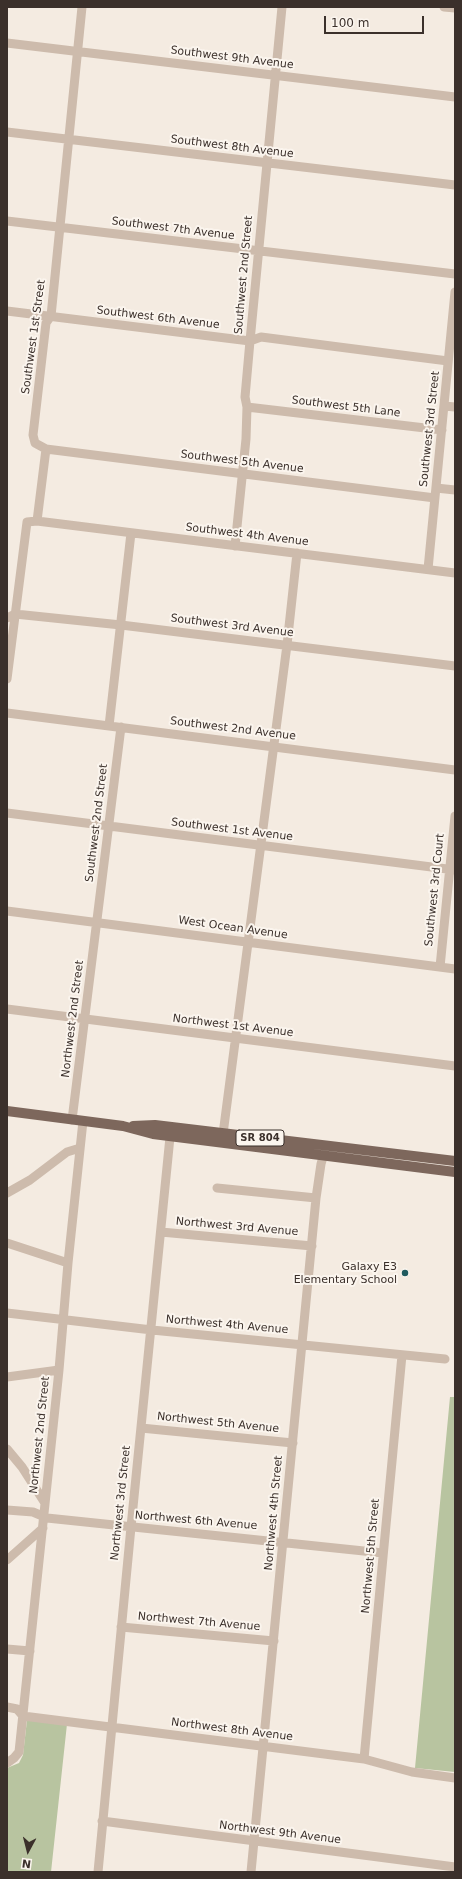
<!DOCTYPE html>
<html>
<head>
<meta charset="utf-8">
<style>
  body { margin:0 }
  #map { position:relative; width:462px; height:1879px; overflow:hidden; background:#f4ebe1; font-family:"DejaVu Sans",sans-serif }
  canvas { display:block }
  .frame { position:absolute; inset:0; border:8px solid #3b302b; pointer-events:none }
  .north { position:absolute; left:8px; top:1831px; width:40px; height:40px; -webkit-text-stroke:3px #fbf5ee; paint-order:stroke; rotate:187deg; font-size:11px; font-weight:700; line-height:16px; text-align:center; color:#3b302b }
  .north::after { content:''; display:block; margin:auto; width:14px; height:18px; background:#3b302b; clip-path:polygon(50% 0,100% 100%,50% 72%,0 100%) }
  .scale { position:absolute; left:324px; top:16px; width:100px; height:18px; box-sizing:border-box; border:2px solid #3b302b; border-top:0; padding-left:5px; font-size:12px; line-height:14px; white-space:nowrap; color:#3b302b; -webkit-text-stroke:3px #fbf5ee; paint-order:stroke }
</style>
</head>
<body>
<div id="map">
<canvas width="462" height="1879"></canvas>
<div class="frame"></div>
<div class="north">N</div>
<div class="scale">100 m</div>
</div>
<script>
const ctx = document.querySelector('canvas').getContext('2d');
ctx.lineJoin = 'round';
function fill(path, color) { ctx.fillStyle = color; ctx.fill(path, 'evenodd'); }
const toPath = rows => new Path2D(rows.map(r => 'M' + r).join(''));
function trace(path, color, width, dash) { ctx.strokeStyle = color; ctx.lineWidth = width; ctx.lineCap = dash ? 'butt' : 'round'; ctx.setLineDash(dash || []); ctx.stroke(path); }
function write(font, color, halo, rows, align = 'center') {
  ctx.font = font + ' "DejaVu Sans",sans-serif'; ctx.lineWidth = 4; ctx.setLineDash([]); ctx.textBaseline = 'middle'; ctx.strokeStyle = halo; ctx.fillStyle = color; for (const [text, x, y, turn = 0] of rows) {
    ctx.save(); ctx.translate(x, y); ctx.rotate((+turn || 0) * Math.PI / 180); ctx.textAlign = isNaN(turn) ? turn : align; if (halo) ctx.strokeText(text, 0, 0); ctx.fillText(text, 0, 0); ctx.restore();
  }
}
const green = toPath([
  [450,1397,455,1397,455,1772,415,1768],
  [27,1720,67,1724,51,1872,7,1872,7,1768,19,1763,23,1755]
]);
const minor = toPath([
  [444,7,455,8],
  [7,43,455,97],
  [7,132,455,185],
  [7,221,455,274],
  [7,311,250,341,261,337,448,361],
  [444,406,455,407],
  [247,407,442,430],
  [46,449,435,498],
  [436,488,455,490],
  [37,521,455,573],
  [235,546,246,439,247,407,245,397,250,341,282,7],
  [428,569,455,292],
  [7,618,15,614,121,625,455,666],
  [7,679,27,522,37,521,46,449,35,443,33,435,46,323,51,316,82,7],
  [7,713,455,770],
  [109,726,131,533],
  [7,813,455,870],
  [7,911,455,969],
  [440,967,455,816],
  [7,1009,455,1066],
  [72,1120,121,727],
  [223,1134,287,645,297,553],
  [217,1188,316,1198],
  [7,1193,30,1180,67,1152,80,1148],
  [161,1232,312,1246],
  [7,1243,68,1263],
  [7,1313,152,1330,445,1359],
  [7,1377,59,1370],
  [141,1428,293,1443],
  [7,1449,22,1467,45,1503],
  [7,1510,33,1512,47,1518,383,1553],
  [7,1560,43,1528],
  [121,1627,274,1641],
  [7,1649,30,1651],
  [7,1707,17,1709,23,1716,364,1759,412,1772,455,1778],
  [364,1759,402,1355],
  [7,1763,14,1758,19,1752,59,1370,68,1263,83,1121],
  [102,1821,455,1867],
  [98,1872,131,1527,170,1137],
  [251,1872,316,1198,321,1164,323,1157]
]);
const major = toPath([
  [7,1111,123,1126,153,1134,455,1172],
  [133,1126,155,1125,455,1161]
]);
const markers = [
  [405,1273,4,"#1f5a5e"]
];
const shields = [
  [260,1138,48]
];
const shieldNames = [
  ["SR 804",260,1138]
];
const streetNames = [
  ["Southwest 9th Avenue",232,58,7],
  ["Southwest 8th Avenue",232,147,7],
  ["Southwest 7th Avenue",173,229,7],
  ["Southwest 2nd Street",244,275,-85],
  ["Southwest 6th Avenue",158,318,7],
  ["Southwest 1st Street",34,337,-82],
  ["Southwest 5th Lane",346,407,7],
  ["Southwest 3rd Street",430,429,-84],
  ["Southwest 5th Avenue",242,462,7],
  ["Southwest 4th Avenue",247,535,7],
  ["Southwest 3rd Avenue",232,626,7],
  ["Southwest 2nd Avenue",233,729,7],
  ["Southwest 2nd Street",97,823,-83],
  ["Southwest 1st Avenue",232,830,7],
  ["Southwest 3rd Court",435,890,-84],
  ["West Ocean Avenue",233,928,8],
  ["Northwest 2nd Street",73,1019,-83],
  ["Northwest 1st Avenue",233,1026,7],
  ["Northwest 3rd Avenue",237,1227,5],
  ["Northwest 4th Avenue",227,1325,5],
  ["Northwest 5th Avenue",218,1423,6],
  ["Northwest 2nd Street",40,1435,-84],
  ["Northwest 3rd Street",121,1503,-84],
  ["Northwest 4th Street",274,1513,-85],
  ["Northwest 6th Avenue",196,1521,5],
  ["Northwest 5th Street",371,1556,-85],
  ["Northwest 7th Avenue",199,1622,5],
  ["Northwest 8th Avenue",232,1730,7],
  ["Northwest 9th Avenue",280,1833,7]
];
const poiNames = [
  ["Galaxy E3",397,1267],
  ["Elementary School",397,1280]
];
fill(green, '#b8c4a0');
trace(minor, '#cdbbac', 9);
trace(major, '#7d675c', 10);
for (const [x, y, r, color] of markers) { const dot = new Path2D(); dot.arc(x, y, r, 0, 2 * Math.PI); ctx.fillStyle = color; ctx.fill(dot); trace(dot, '#fbf5ee', 1.5); }
for (const [x, y, w] of shields) { const box = new Path2D(); box.roundRect(x - w / 2, y - 8, w, 16, 3); ctx.fillStyle = '#fbf5ee'; ctx.fill(box); trace(box, '#3b302b', 1); }
write('bold 10px', '#3b302b', null, shieldNames);
write('11px', '#3b302b', '#fbf5ee', streetNames);
write('11px', '#3b302b', '#fbf5ee', poiNames, 'right');
</script>
</body>
</html>
